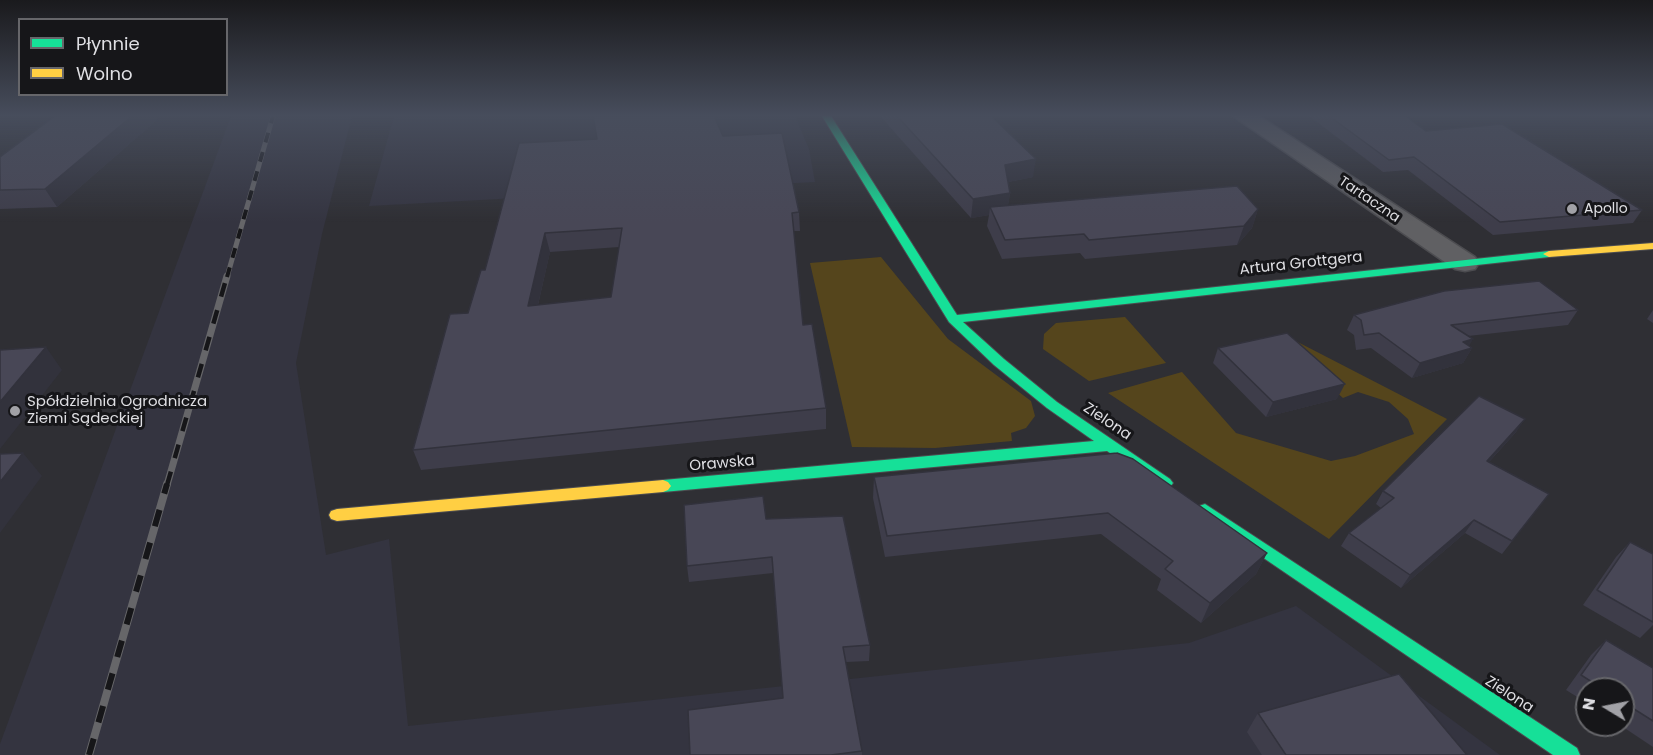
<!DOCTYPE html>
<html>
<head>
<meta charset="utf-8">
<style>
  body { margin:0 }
  #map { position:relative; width:1653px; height:755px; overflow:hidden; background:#2f2f34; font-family:Poppins,sans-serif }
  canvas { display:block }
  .legend { position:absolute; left:18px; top:18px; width:210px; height:78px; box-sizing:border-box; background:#161619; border:2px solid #66666a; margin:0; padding:8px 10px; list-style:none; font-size:18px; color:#dfdfe3 }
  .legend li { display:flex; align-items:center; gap:12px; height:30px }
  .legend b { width:30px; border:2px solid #66666a }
  .north { position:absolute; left:1575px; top:677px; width:60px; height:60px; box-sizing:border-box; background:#161619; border:2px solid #66666a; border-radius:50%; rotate:280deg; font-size:16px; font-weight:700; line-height:24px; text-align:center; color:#dfdfe3 }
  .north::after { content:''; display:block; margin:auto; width:21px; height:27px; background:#a1a1a6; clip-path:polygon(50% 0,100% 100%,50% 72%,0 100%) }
</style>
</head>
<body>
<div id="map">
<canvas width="1653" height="755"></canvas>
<ul class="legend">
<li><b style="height:8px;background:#16e098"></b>Płynnie</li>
<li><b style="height:8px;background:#ffcf43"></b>Wolno</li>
</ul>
<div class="north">N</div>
</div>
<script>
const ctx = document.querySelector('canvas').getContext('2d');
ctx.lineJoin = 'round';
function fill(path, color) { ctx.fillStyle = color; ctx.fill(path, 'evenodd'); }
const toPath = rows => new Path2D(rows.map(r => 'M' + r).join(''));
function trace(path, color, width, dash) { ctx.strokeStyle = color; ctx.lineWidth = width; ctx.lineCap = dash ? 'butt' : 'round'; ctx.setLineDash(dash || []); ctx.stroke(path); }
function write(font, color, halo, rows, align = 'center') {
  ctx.font = font + ' Poppins,sans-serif'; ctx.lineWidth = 6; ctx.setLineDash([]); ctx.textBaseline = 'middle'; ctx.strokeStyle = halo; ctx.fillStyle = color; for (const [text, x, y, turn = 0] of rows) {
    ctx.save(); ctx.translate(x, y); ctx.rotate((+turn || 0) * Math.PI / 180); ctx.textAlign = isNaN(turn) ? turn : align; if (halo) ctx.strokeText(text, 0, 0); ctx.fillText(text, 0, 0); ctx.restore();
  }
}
const built = toPath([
  [231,116,352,116,322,234,296,363,326,555,389,539,408,726,1189,643,1296,606,1500,755,0,755,0,744],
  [394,116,795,116,809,149,815,182,369,206]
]);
const green = toPath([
  [881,257,948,339,1031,401,1035,416,1026,428,1011,433,1012,441,935,448,852,447,810,263],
  [1125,317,1166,363,1089,381,1043,349,1044,334,1056,323],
  [1288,337,1447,419,1329,539,1108,393,1182,372,1236,433,1331,461,1355,456,1414,434,1408,419,1389,402,1358,392,1343,398,1285,347]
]);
const street = toPath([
  [1233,116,1259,116,1475,257,1479,263,1475,269,1465,271,1455,269,1233,116]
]);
const fast = toPath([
  [822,116,831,116,957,315,1549,251,1555,254,1549,257,963,322,1004,359,1057,402,1170,479,1173,483,1170,487,1165,489,1107,451,663,492,658,490,655,486,658,482,663,480,1094,441,1047,408,994,365,949,322,822,116],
  [1205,504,1577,748,1580,755,1553,755,1199,514,1197,510,1199,506,1205,504]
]);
const slow = toPath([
  [1653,243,1653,249,1549,257,1543,254,1549,251,1653,243],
  [663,480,668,482,671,486,668,490,663,492,337,521,331,519,329,515,331,511,337,509,663,480]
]);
const railFar2 = toPath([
  [227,277,273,116]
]);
const railFar1 = toPath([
  [167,485,227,276]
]);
const rail = toPath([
  [89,755,167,484]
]);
const wall = toPath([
  [592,116,714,116,723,136,799,212,800,231,794,231,803,325,826,408,826,429,421,470,413,450,468,313,597,139],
  [619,247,611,297,538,305,550,252],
  [880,116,991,116,1033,177,1008,182,1010,193,1008,205,1258,209,1252,228,1237,245,1085,259,1080,253,1002,259,987,226,989,215,971,218],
  [1309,116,1405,116,1426,131,1642,210,1633,223,1493,235,1408,170,1383,172],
  [158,119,57,207,0,209,0,157],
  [1578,310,1568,325,1468,336,1469,346,1472,348,1463,363,1412,378,1371,348,1356,350,1354,335,1347,330,1354,315],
  [1653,310,1653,323,1647,319],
  [1218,348,1337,399,1266,417,1213,363],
  [1517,431,1489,462,1549,494,1502,554,1465,533,1401,588,1341,546,1349,533,1381,508,1376,504,1383,491],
  [1117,453,1267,553,1256,574,1201,623,1157,590,1161,579,1101,534,885,557,873,498,874,477],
  [766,519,870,645,869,661,846,662,862,751,862,755,690,755,783,698,773,573,689,582,687,566],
  [1630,542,1653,554,1653,625,1640,638,1583,605,1616,557],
  [1606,640,1653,668,1653,747,1620,725,1623,725,1623,689,1587,689,1587,703,1566,690,1591,655],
  [1258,713,1467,755,1262,755,1247,732]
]);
const shadedWall = toPath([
  [132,116,157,116,158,119,57,207,45,189],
  [1036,159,1033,177,1003,183,1005,165],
  [1010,193,1007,211,990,207,989,215,971,218,973,199],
  [1258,209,1252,228,1237,245,1244,226],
  [545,233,550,252,533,326,528,306],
  [1473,339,1467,350,1472,348,1463,363,1412,378,1420,363,1463,342],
  [46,347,62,370,0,449,0,402],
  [1345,384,1337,399,1266,417,1273,402],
  [1525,419,1517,431,1478,474,1487,461],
  [23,453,42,476,0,533,0,482],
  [1474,520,1465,533,1401,588,1410,575],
  [1267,553,1256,574,1201,623,1210,603]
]);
const building = toPath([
  [55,116,132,116,45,189,0,190,0,157,55,116],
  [593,116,714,116,723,136,782,133,799,212,792,213,803,325,812,324,826,408,413,450,450,314,468,313,481,270,485,270,519,143,597,139,593,116],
  [622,228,611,297,528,306,545,233,622,228],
  [897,116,991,116,1036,159,1005,165,1010,193,973,199,897,116],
  [1329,116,1405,116,1426,131,1502,124,1642,210,1500,222,1414,157,1389,160,1329,116],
  [1237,186,1258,209,1244,226,1089,240,1084,234,1005,240,990,207,1237,186],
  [1539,281,1578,310,1451,325,1473,339,1463,342,1472,348,1420,363,1379,333,1364,335,1361,320,1354,315,1444,291,1539,281],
  [1287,333,1345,384,1273,402,1218,348,1287,333],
  [46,347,0,402,0,350,46,347],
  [1479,396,1525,419,1487,461,1549,494,1512,541,1474,520,1410,575,1349,533,1394,498,1383,491,1479,396],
  [23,453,0,482,0,454,23,453],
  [1117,453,1133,459,1267,553,1210,603,1165,569,1173,561,1108,513,887,536,874,477,1117,453],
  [763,496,766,519,843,516,870,645,843,647,862,751,831,755,690,755,688,710,783,698,772,557,687,566,684,505,763,496],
  [1630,542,1653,554,1653,622,1597,590,1630,542],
  [1606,640,1653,668,1653,721,1623,702,1623,689,1603,689,1581,675,1606,640],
  [1399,674,1467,755,1286,755,1258,713,1399,674]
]);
const markers = [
  [1572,209,6,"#a1a1a6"],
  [15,411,6,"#a1a1a6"]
];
const farStreetnames = [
  ["Tartaczna",1369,200,34]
];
const farPoinames = [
  ["Apollo",1584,209]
];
const streetNames = [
  ["Artura Grottgera",1301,264,-6],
  ["Zielona",1107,422,34],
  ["Orawska",722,464,-5],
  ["Zielona",1509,695,33]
];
const poiNames = [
  ["Spółdzielnia Ogrodnicza",27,402],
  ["Ziemi Sądeckiej",27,419]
];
fill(built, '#343440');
fill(green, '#55451c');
trace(street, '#4c4c50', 3);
trace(fast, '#4c4c50', 2);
trace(slow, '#4c4c50', 2);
fill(street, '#606063');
fill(fast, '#16e098');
fill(slow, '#ffcf43');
trace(railFar2, '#666669', 5);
trace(railFar1, '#666669', 7);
trace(rail, '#666669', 8);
trace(railFar2, '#161619', 4, [10]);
trace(railFar1, '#161619', 4.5, [14]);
trace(rail, '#161619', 6, [17]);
fill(wall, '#3e3d4a');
fill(shadedWall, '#32323c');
fill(building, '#484756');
trace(building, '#32323c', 1.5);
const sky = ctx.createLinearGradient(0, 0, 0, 222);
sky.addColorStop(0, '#1a1a1d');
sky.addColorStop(0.52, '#474d5c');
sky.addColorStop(1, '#474d5c00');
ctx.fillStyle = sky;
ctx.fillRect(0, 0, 1653, 222);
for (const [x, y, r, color] of markers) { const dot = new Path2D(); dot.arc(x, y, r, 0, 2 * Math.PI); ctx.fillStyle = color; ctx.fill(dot); trace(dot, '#161619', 2); }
write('14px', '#dfdfe3', '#161619', farStreetnames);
write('14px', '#dfdfe3', '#161619', farPoinames, 'left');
write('15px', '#dfdfe3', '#161619', streetNames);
write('15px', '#dfdfe3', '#161619', poiNames, 'left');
</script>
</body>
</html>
